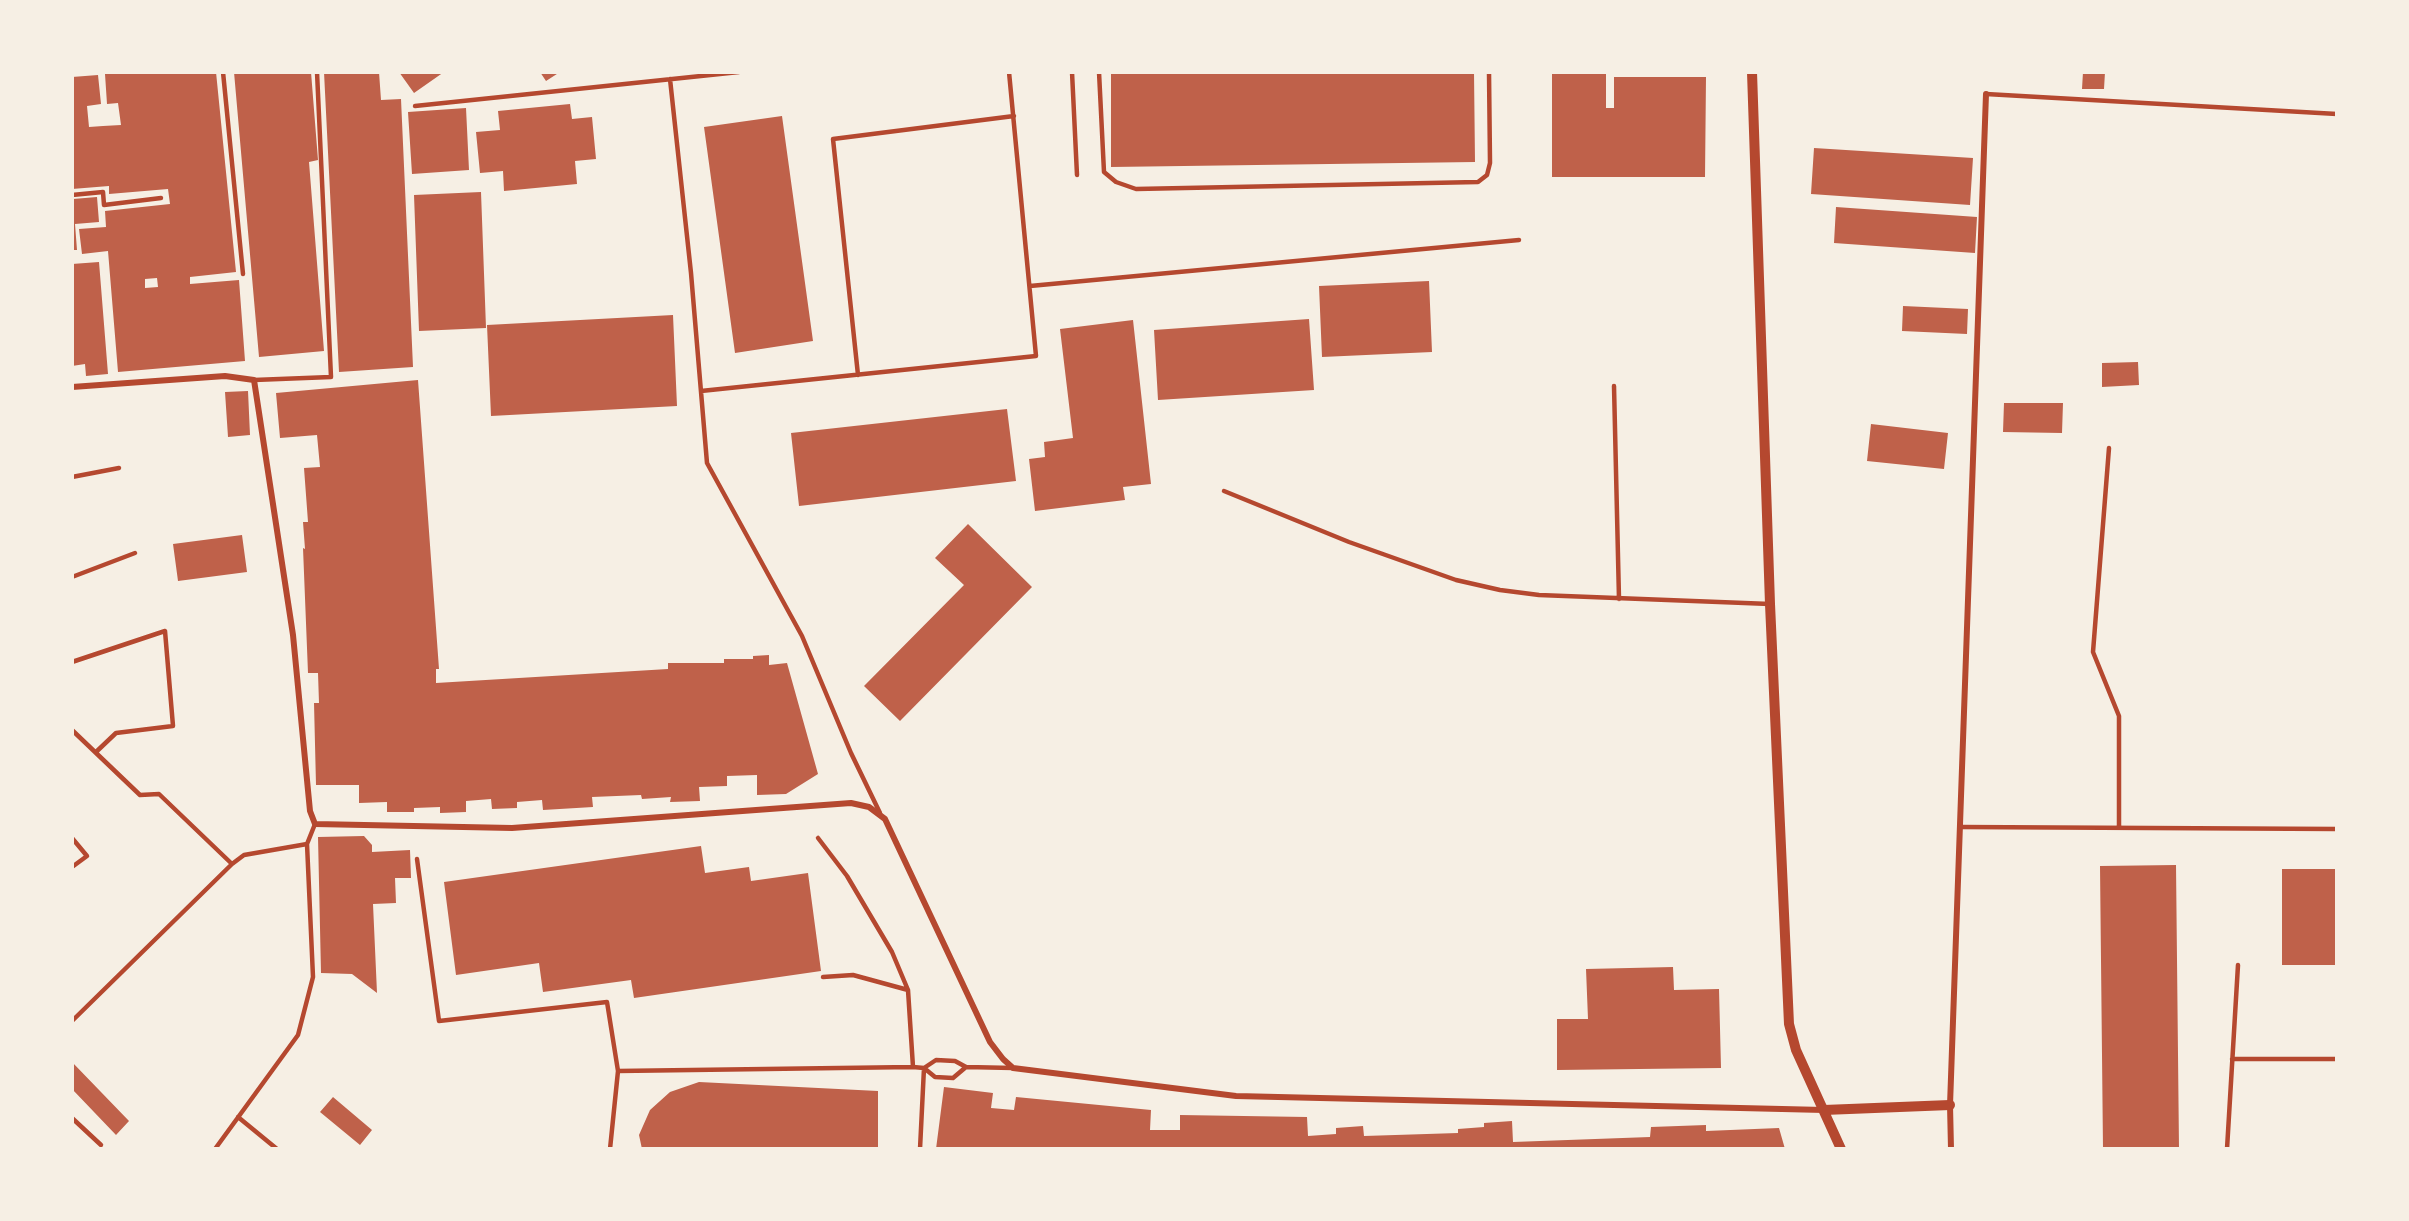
<!DOCTYPE html>
<html>
<head>
<meta charset="utf-8">
<style>
  body { margin:0 }
  #map { position:relative; width:2409px; height:1221px; overflow:hidden; background:#f6efe4; font-family:Helvetica,sans-serif }
  canvas { display:block }
  .frame { position:absolute; inset:0; border:74px solid #f6efe4; pointer-events:none }
</style>
</head>
<body>
<div id="map">
<canvas width="2409" height="1221"></canvas>
<div class="frame"></div>
</div>
<script>
const ctx = document.querySelector('canvas').getContext('2d');
ctx.lineJoin = 'round';
function fill(path, color) { ctx.fillStyle = color; ctx.fill(path, 'evenodd'); }
const toPath = rows => new Path2D(rows.map(r => 'M' + r).join(''));
function trace(path, color, width, dash) { ctx.strokeStyle = color; ctx.lineWidth = width; ctx.lineCap = dash ? 'butt' : 'round'; ctx.setLineDash(dash || []); ctx.stroke(path); }
const building = toPath([
  [130,72,216,72,236,272,190,277,190,284,239,280,245,361,118,372,108,251,82,254,79,229,106,227,105,211,170,204,168,189,109,194,109,186,72,189,72,77,98,75,101,104,87,106,89,127,103,126,121,125,118,103,107,104,105,74],
  [157,278,158,287,145,288,145,279],
  [234,72,311,72,318,160,309,162,324,351,259,357],
  [324,72,379,72,381,100,401,99,413,367,339,372],
  [399,72,444,72,414,93],
  [540,72,560,72,546,81],
  [1111,72,1474,72,1475,162,1111,167],
  [1552,72,1606,72,1606,108,1614,108,1614,77,1706,77,1705,177,1552,177],
  [2083,72,2105,72,2104,89,2082,89],
  [570,104,572,119,592,117,596,159,575,161,577,184,504,191,503,171,480,173,476,132,500,130,498,111],
  [466,108,469,170,412,174,408,112],
  [782,116,813,341,735,353,704,127],
  [1814,148,1973,158,1970,205,1811,194],
  [481,192,486,328,419,331,414,195],
  [97,197,99,222,75,224,77,250,72,250,73,199],
  [1836,207,1977,217,1975,253,1834,243],
  [99,262,108,374,86,376,85,364,72,366,72,264],
  [1429,281,1432,352,1322,357,1319,286],
  [1903,306,1968,309,1967,334,1902,331],
  [673,315,677,406,491,416,487,325],
  [1309,319,1314,390,1158,400,1154,330],
  [1133,320,1151,484,1123,487,1125,500,1035,511,1029,459,1045,457,1044,442,1073,438,1060,329],
  [2138,362,2139,385,2102,387,2102,363],
  [418,380,439,669,436,669,436,683,668,669,668,663,724,663,724,659,753,659,753,656,769,655,769,665,787,663,818,774,786,794,757,795,757,775,727,776,727,786,699,787,700,801,670,802,671,797,642,799,641,795,592,797,593,807,543,810,542,800,517,802,517,808,492,809,491,799,466,801,466,812,440,813,440,807,414,808,414,812,387,812,387,802,359,803,359,785,316,785,314,703,319,703,318,673,308,673,303,548,305,549,303,522,308,522,304,468,320,467,317,435,280,438,276,393],
  [248,391,250,435,228,437,225,392],
  [2004,403,2063,403,2062,433,2003,432],
  [1007,409,1016,481,799,506,791,433],
  [1871,424,1948,433,1944,469,1867,461],
  [968,524,1032,587,900,721,864,686,964,585,935,558],
  [242,535,247,572,178,581,173,544],
  [364,836,372,845,372,852,410,850,411,878,395,878,396,903,373,904,377,993,352,974,321,973,318,837],
  [701,846,705,873,749,867,751,881,808,873,821,971,634,998,631,980,543,992,539,963,456,975,444,882],
  [2176,865,2179,1149,2103,1149,2100,866],
  [2282,869,2337,869,2337,965,2282,965],
  [1673,967,1674,990,1719,989,1721,1068,1557,1070,1557,1019,1588,1019,1586,969],
  [72,1062,129,1121,116,1135,72,1089],
  [699,1082,878,1091,878,1149,642,1149,639,1135,650,1110,670,1092],
  [944,1087,993,1093,991,1108,1014,1110,1016,1097,1151,1110,1150,1130,1180,1130,1180,1115,1307,1117,1308,1136,1336,1134,1336,1128,1363,1126,1364,1136,1458,1133,1458,1129,1484,1127,1484,1123,1512,1121,1513,1142,1650,1137,1651,1127,1706,1125,1706,1131,1779,1128,1785,1149,936,1149],
  [333,1097,372,1130,360,1145,320,1112]
]);
const service = toPath([
  [223,72,243,274],
  [1072,72,1077,175],
  [1099,72,1104,172,1116,182,1136,189,1478,182,1487,175,1490,163,1489,72],
  [670,79,691,273,707,463,802,636,851,753,880,813],
  [1986,94,2337,114],
  [415,106,739,72],
  [72,195,103,192,104,205,161,198],
  [1030,286,1519,240],
  [858,375,833,139,1014,116],
  [254,380,331,377,317,72],
  [1614,386,1619,599],
  [701,391,1036,356,1009,72],
  [2109,448,2093,652,2119,716,2119,827],
  [72,477,119,468],
  [1224,491,1349,542,1456,580,1500,590,1539,595,1770,604],
  [72,577,135,553],
  [72,662,165,631,173,726,116,733,96,752],
  [72,730,140,795,159,794,232,864,244,855,307,844],
  [1961,827,2337,829],
  [72,838,87,856,72,867],
  [818,838,847,876,892,952,908,990,913,1067],
  [417,859,439,1021,607,1002,618,1071,913,1067,924,1068,935,1077,953,1078,966,1067],
  [823,977,853,975,908,990],
  [72,1021,232,864],
  [2232,1059,2337,1059],
  [924,1068,936,1060,955,1061,966,1067,1013,1068],
  [238,1117,277,1149],
  [72,1118,101,1145],
  [215,1149,298,1035,313,977,307,844,315,824],
  [610,1149,618,1071],
  [920,1149,924,1068],
  [2227,1149,2238,965]
]);
const minor = toPath([
  [72,387,225,376,254,380,293,635,310,811,315,824,512,828,851,803,869,807,885,819,990,1042,1003,1059,1013,1068,1236,1096,1824,1110],
  [1951,1149,1950,1105,1986,94]
]);
const tertiary = toPath([
  [1752,72,1770,604,1789,1024,1796,1050,1841,1149],
  [1824,1110,1950,1105]
]);
fill(building, '#bf614a');
trace(service, '#b5482f', 4.5);
trace(minor, '#b5482f', 6);
trace(tertiary, '#b5482f', 10);
</script>
</body>
</html>
